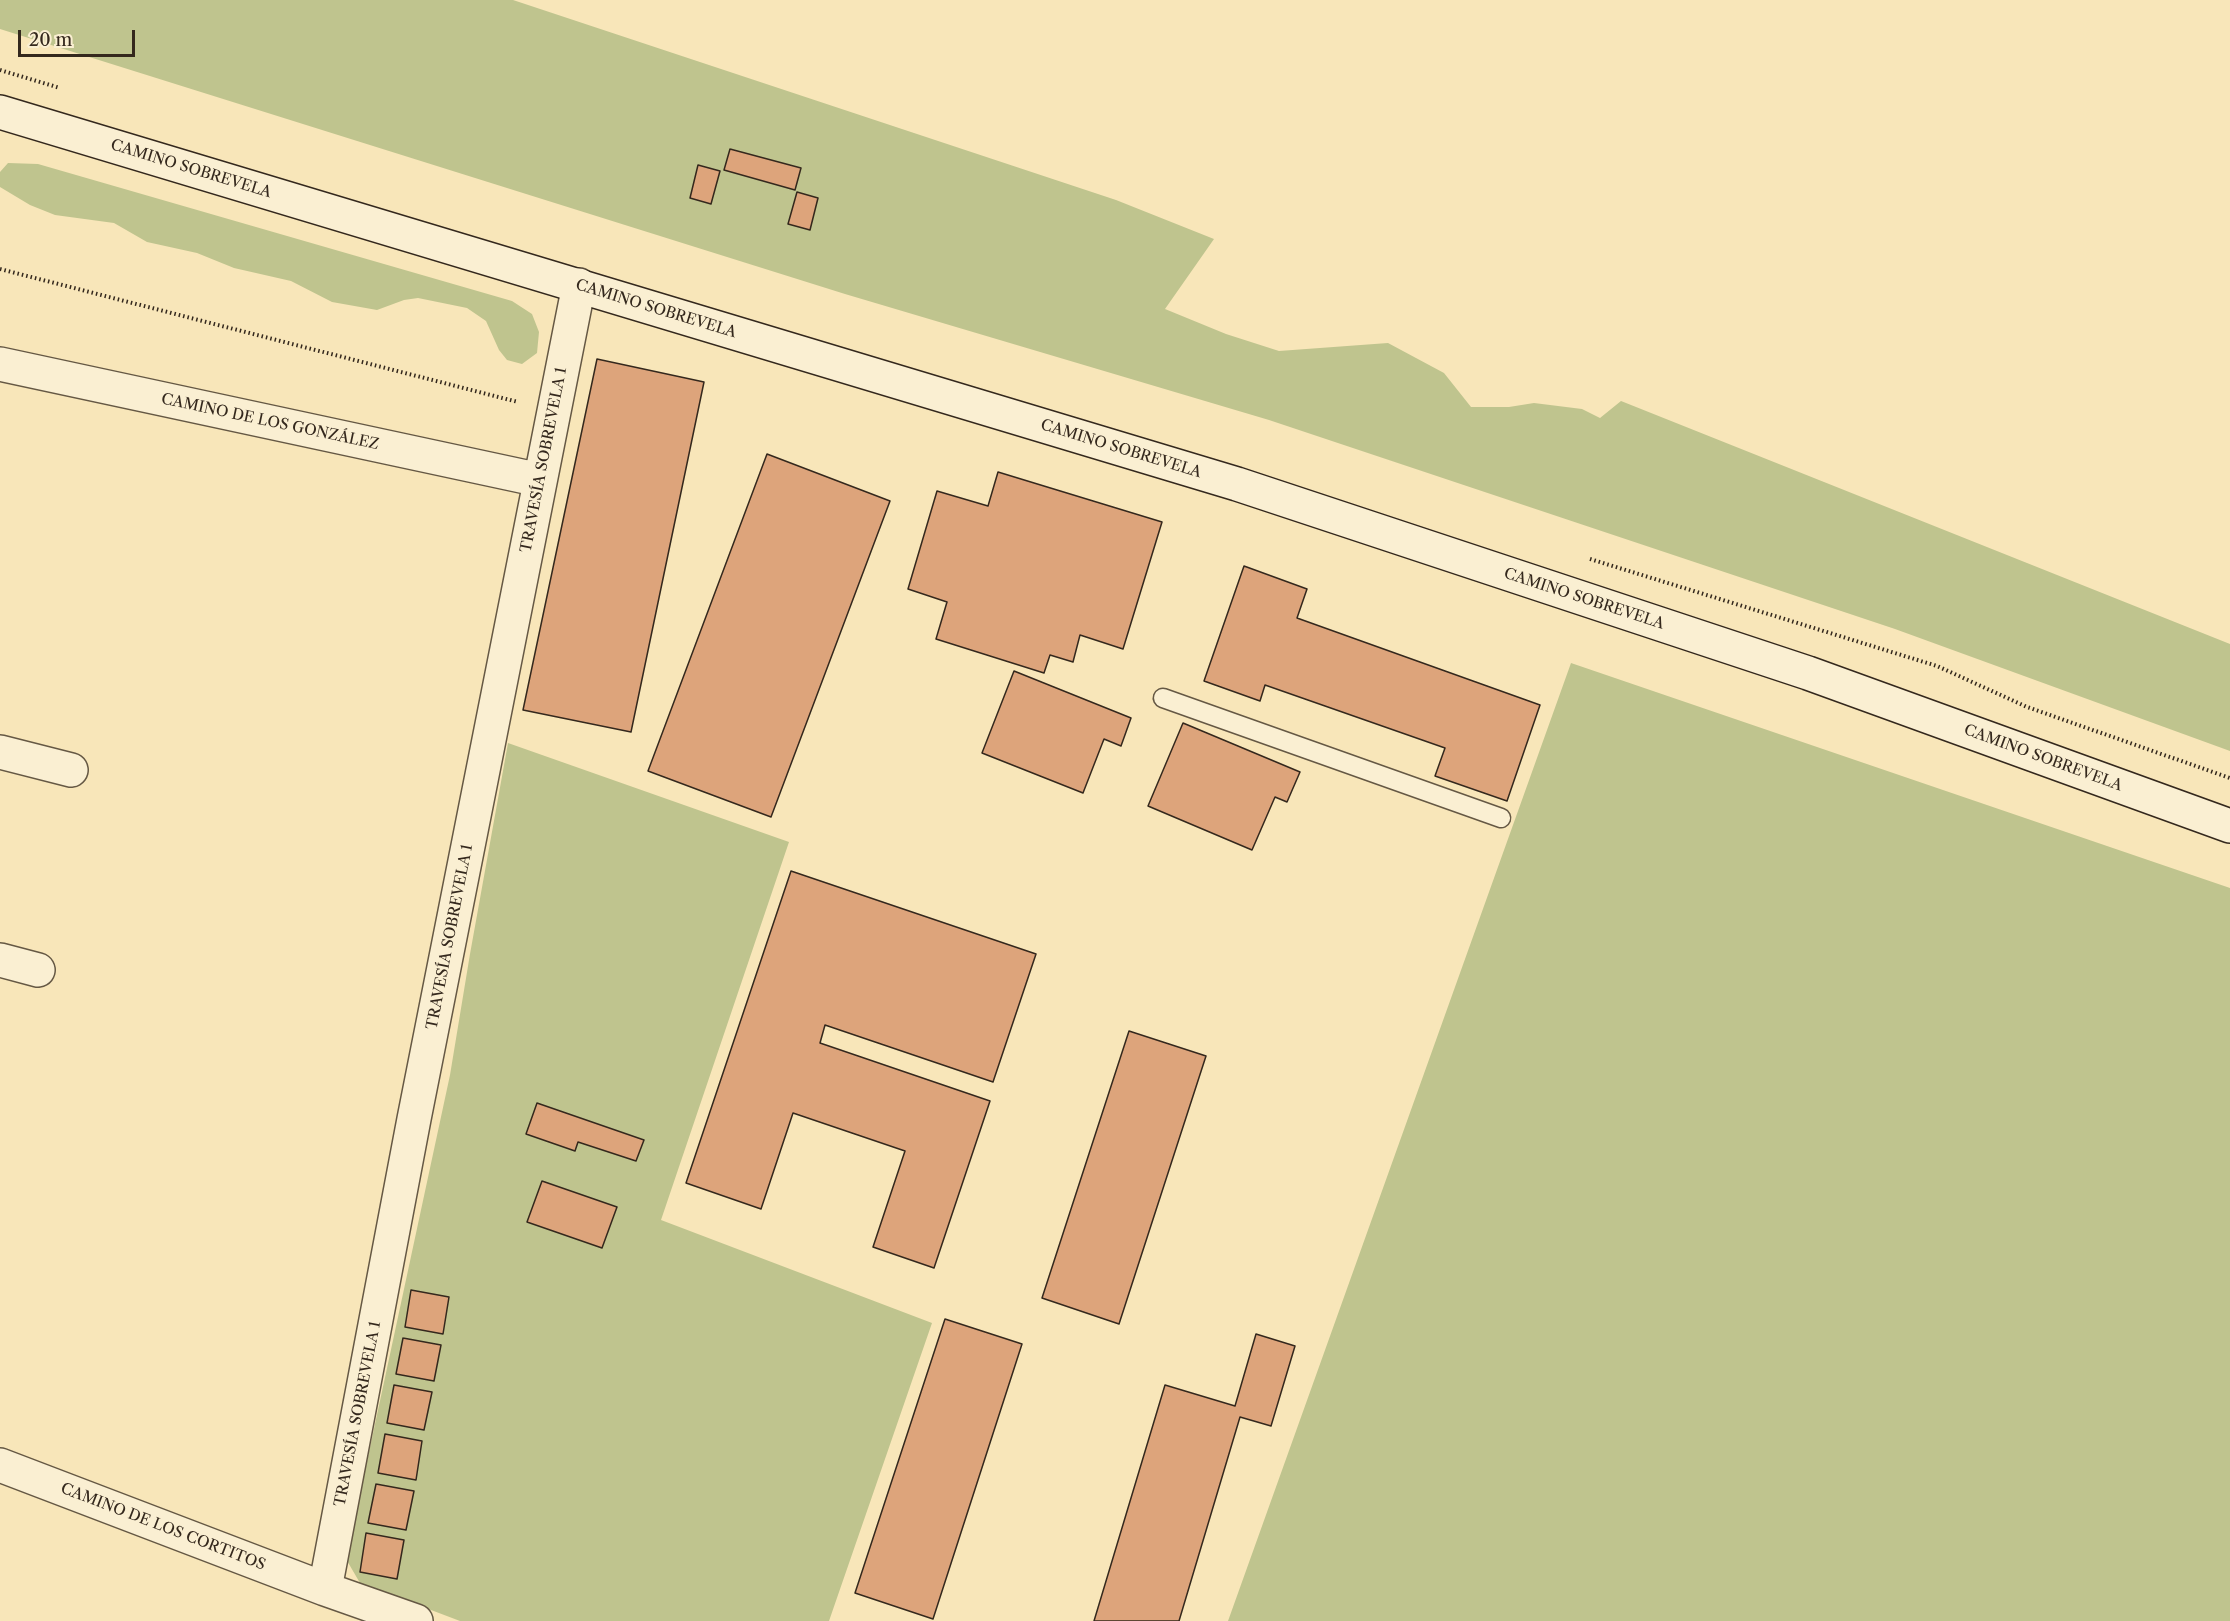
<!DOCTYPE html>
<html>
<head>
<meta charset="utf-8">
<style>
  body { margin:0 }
  #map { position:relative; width:2230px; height:1621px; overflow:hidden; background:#f8e6b9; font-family:"Libre Caslon Text",serif }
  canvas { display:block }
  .scale { position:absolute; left:18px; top:30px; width:117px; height:27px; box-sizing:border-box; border:3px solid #34281d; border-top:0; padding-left:8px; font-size:18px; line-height:21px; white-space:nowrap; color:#34281d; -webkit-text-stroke:4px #faefd2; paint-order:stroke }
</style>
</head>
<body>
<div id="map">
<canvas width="2230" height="1621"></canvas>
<div class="scale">20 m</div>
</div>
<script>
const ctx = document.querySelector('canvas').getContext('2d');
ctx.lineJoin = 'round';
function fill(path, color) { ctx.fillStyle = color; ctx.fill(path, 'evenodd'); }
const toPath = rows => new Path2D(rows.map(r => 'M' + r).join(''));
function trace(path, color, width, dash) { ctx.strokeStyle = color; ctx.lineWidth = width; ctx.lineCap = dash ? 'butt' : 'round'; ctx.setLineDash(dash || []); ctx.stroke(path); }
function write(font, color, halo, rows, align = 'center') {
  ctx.font = font + ' "Libre Caslon Text",serif'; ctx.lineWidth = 4.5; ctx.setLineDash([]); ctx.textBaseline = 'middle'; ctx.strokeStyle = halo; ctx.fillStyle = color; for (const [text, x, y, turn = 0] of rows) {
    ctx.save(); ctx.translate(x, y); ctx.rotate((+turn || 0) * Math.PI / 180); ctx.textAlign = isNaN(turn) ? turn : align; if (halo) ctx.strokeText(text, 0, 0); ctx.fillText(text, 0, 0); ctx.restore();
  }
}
const green = toPath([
  [0,0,513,0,1116,200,1214,239,1165,309,1226,334,1279,351,1388,343,1444,373,1471,407,1509,407,1534,403,1582,409,1600,418,1621,401,2230,644,2230,751,1895,629,1269,420,845,294,0,29],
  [8,163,38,164,512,301,532,314,539,332,537,353,522,364,507,360,499,350,486,321,467,308,418,298,404,300,377,310,332,302,291,281,234,268,197,253,147,242,114,223,55,215,30,205,0,187,0,172],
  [1571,663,2230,888,2230,1621,1228,1621],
  [508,743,789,842,661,1220,932,1323,829,1621,460,1621,360,1583,346,1559,450,1075,470,954]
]);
const building = toPath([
  [730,149,801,168,795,190,724,170,730,149],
  [698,165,720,171,711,204,690,198,698,165],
  [797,192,818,198,810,230,788,224,797,192],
  [597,359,704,382,631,732,523,710,597,359],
  [767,454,890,501,771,817,648,771,767,454],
  [998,472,1162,522,1123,649,1080,635,1073,662,1050,655,1044,673,936,639,947,602,908,589,937,491,988,506,998,472],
  [1244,566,1307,589,1297,618,1540,705,1507,801,1435,776,1445,748,1265,685,1260,701,1204,681,1244,566],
  [1014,671,1131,718,1121,746,1104,739,1083,793,982,753,1014,671],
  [1183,723,1300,772,1287,802,1275,797,1252,850,1148,806,1183,723],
  [791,871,1036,954,993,1082,825,1025,820,1043,990,1101,934,1268,873,1247,905,1151,793,1113,761,1209,686,1183,791,871],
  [1129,1031,1206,1056,1119,1324,1042,1298,1129,1031],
  [537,1103,644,1140,636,1161,578,1142,575,1151,526,1134,537,1103],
  [542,1181,617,1207,602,1248,527,1222,542,1181],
  [411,1290,449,1297,443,1334,405,1327,411,1290],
  [945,1319,1022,1344,933,1619,855,1593,945,1319],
  [1256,1334,1295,1346,1271,1426,1240,1417,1179,1621,1094,1621,1165,1385,1235,1406,1256,1334],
  [403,1338,441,1345,434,1381,396,1374,403,1338],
  [394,1385,432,1392,424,1430,387,1423,394,1385],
  [385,1434,422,1441,416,1480,378,1473,385,1434],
  [376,1484,414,1491,406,1530,368,1523,376,1484],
  [366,1533,404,1540,397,1579,360,1572,366,1533]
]);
const path = toPath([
  [0,70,60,88],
  [0,269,518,402],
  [1590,559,1937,666,2027,707,2230,778]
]);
const lane = toPath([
  [1163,698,1501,818]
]);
const street = toPath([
  [0,364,540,480],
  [0,752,71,770],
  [0,960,38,970],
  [0,1465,325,1589,416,1621],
  [325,1589,414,1119,579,285]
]);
const secondary = toPath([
  [0,112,1237,484,1808,673,2230,826]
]);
const streetNames = [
  ["CAMINO SOBREVELA",191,169,17],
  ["CAMINO SOBREVELA",656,309,17],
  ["CAMINO DE LOS GONZÁLEZ",270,422,12],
  ["CAMINO SOBREVELA",1121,449,17],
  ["TRAVESÍA SOBREVELA 1",544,460,-79],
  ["CAMINO SOBREVELA",1584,599,18],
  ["CAMINO SOBREVELA",2043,758,20],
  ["TRAVESÍA SOBREVELA 1",450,937,-79],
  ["TRAVESÍA SOBREVELA 1",358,1414,-79],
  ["CAMINO DE LOS CORTITOS",163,1527,21]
];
fill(green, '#bfc48e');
fill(building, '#dda47b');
trace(building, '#34281d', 1.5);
trace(lane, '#655844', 21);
trace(street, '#655844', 36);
trace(secondary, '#34281d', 36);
trace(path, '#34281d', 4, [1.5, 3]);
trace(lane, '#faefd2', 18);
trace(street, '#faefd2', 33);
trace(secondary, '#faefd2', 33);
write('15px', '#34281d', '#faefd2', streetNames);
</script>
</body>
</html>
